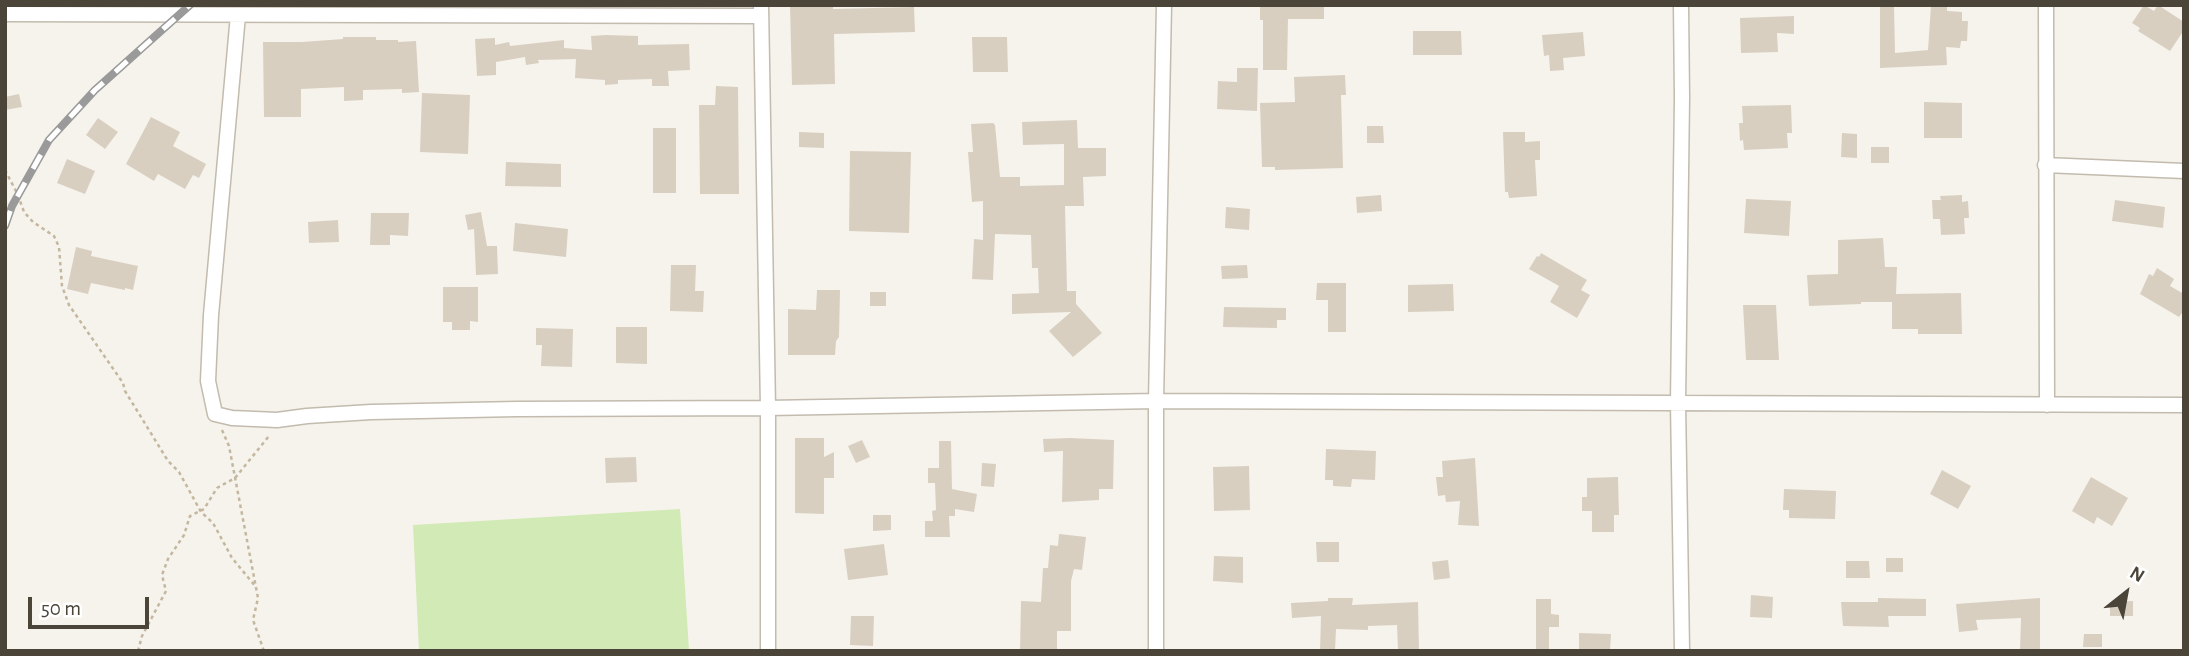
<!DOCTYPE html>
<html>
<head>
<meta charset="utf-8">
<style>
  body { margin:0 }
  #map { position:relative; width:2189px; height:656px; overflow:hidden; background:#f6f3ec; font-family:"Alegreya Sans",sans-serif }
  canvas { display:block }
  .frame { position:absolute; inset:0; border:7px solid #4b4439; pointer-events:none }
  .north { position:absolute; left:2091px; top:558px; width:70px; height:70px; -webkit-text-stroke:5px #fff; paint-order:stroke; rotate:31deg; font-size:19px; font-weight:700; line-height:28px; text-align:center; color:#4b4439 }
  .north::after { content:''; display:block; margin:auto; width:24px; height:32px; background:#4b4439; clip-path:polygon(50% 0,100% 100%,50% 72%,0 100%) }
  .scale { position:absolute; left:28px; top:597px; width:121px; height:32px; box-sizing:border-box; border:4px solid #4b4439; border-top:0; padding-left:9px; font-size:21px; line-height:24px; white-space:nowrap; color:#4b4439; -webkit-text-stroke:5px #fff; paint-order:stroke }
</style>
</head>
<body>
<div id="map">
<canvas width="2189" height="656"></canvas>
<div class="frame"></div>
<div class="north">N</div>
<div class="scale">50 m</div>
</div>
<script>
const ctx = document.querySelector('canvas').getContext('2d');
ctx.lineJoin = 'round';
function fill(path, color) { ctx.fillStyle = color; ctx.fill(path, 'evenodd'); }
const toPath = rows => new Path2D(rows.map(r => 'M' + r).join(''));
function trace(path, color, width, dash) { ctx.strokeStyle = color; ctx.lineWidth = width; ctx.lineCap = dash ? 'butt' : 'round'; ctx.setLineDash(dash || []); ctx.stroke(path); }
const green = toPath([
  [680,509,689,651,419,651,413,525]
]);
const building = toPath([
  [833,5,833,9,914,7,915,32,834,34,835,84,792,85,790,6],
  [1260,5,1324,5,1324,19,1288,19,1287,70,1263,70,1263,20,1260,20],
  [1880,5,1894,5,1895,53,1928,50,1931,5,1947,5,1947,11,1962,12,1962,21,1968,21,1967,41,1961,41,1960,48,1946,47,1947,65,1880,68],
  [2144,5,2154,11,2158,5,2184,22,2184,30,2170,51,2138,31,2140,28,2132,23],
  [1794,16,1794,34,1777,33,1778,52,1741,53,1740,18],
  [1413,31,1461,31,1462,55,1413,55],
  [1583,32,1585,56,1563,58,1564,70,1550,71,1549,55,1544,56,1542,35],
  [606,35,638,36,638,45,689,44,690,70,668,71,669,86,652,86,652,79,618,80,618,84,605,85,605,80,575,78,576,59,538,60,539,63,526,65,525,57,496,62,496,75,477,76,475,39,495,38,495,45,509,42,510,46,564,40,564,48,592,50,591,36],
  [343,37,376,37,376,40,398,40,398,42,416,41,419,92,402,93,402,89,363,90,363,100,344,101,344,87,301,89,301,117,264,117,263,42,302,42,343,39],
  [972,37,1007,37,1008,72,973,72],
  [1237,68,1258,68,1257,111,1217,109,1218,81,1237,82],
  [1345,75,1346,95,1341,95,1343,168,1275,170,1275,167,1262,167,1260,103,1295,102,1294,77],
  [716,86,738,87,739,194,700,194,699,105,715,105],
  [422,93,470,95,468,154,420,152],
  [19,94,22,107,5,110,5,97],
  [1924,102,1962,103,1962,138,1924,138],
  [1791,105,1792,133,1787,133,1788,148,1744,150,1743,140,1740,141,1739,123,1743,123,1742,106],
  [151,117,180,132,173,146,206,164,199,178,193,175,185,189,158,174,154,181,126,164],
  [98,118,118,132,105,149,86,135],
  [1077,120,1078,148,1106,148,1106,176,1083,177,1084,206,1065,206,1067,291,1076,291,1076,304,1102,333,1073,357,1049,331,1071,312,1012,314,1012,294,1039,293,1038,268,1032,268,1031,235,995,234,993,280,972,279,974,239,983,240,983,201,972,202,968,152,973,152,971,124,993,123,995,125,1000,177,1020,177,1020,186,1064,185,1064,144,1023,145,1022,122],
  [1367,126,1383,126,1384,143,1367,143],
  [653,128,676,128,676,193,653,193],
  [799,132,824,133,824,148,799,147],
  [1503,132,1525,132,1525,142,1540,141,1540,160,1535,160,1537,196,1509,198,1508,192,1505,192],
  [1842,133,1857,134,1857,158,1841,157],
  [1871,147,1889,147,1889,163,1871,163],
  [850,151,911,152,909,233,849,231],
  [67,159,95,171,85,194,57,183],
  [506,162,561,164,561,187,505,186],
  [1381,195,1382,211,1357,213,1356,197],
  [1962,195,1962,202,1968,201,1969,218,1964,218,1965,234,1941,235,1940,219,1933,219,1932,200,1941,200,1940,196],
  [1746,199,1791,201,1789,236,1744,233],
  [2115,200,2165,207,2163,228,2112,221],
  [1226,207,1250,209,1249,230,1225,228],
  [481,212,487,246,497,246,498,274,476,275,474,229,468,230,465,215],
  [371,213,409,213,408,236,390,235,390,245,370,245],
  [338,220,339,242,309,243,308,222],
  [515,223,568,229,566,257,513,251],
  [1883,238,1885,267,1897,267,1896,294,1961,293,1962,334,1918,334,1918,329,1892,329,1892,302,1861,302,1861,304,1809,306,1807,275,1838,274,1838,240],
  [76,247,92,251,91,256,138,266,133,290,125,288,125,290,91,283,88,294,67,289],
  [1541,253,1587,280,1581,290,1590,295,1577,318,1550,302,1559,286,1529,269,1537,256,1539,257],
  [671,265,696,265,695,291,704,291,703,312,670,311],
  [1247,265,1248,278,1222,279,1221,266],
  [2157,268,2174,279,2170,286,2184,294,2184,310,2179,317,2140,294,2149,274,2153,276],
  [1317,283,1346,283,1346,332,1328,332,1328,300,1316,300],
  [1453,284,1454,311,1408,312,1408,285],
  [443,287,478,287,478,322,470,321,470,330,452,330,452,322,443,322],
  [817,290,840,290,839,337,836,341,835,355,788,355,788,309,816,310],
  [870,292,886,292,886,306,870,306],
  [1743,305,1776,305,1779,360,1746,360],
  [1224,307,1286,308,1286,320,1277,320,1277,328,1223,327],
  [616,327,647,327,647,364,616,363],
  [536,328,573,329,572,367,541,366,542,345,536,345],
  [795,438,824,438,824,457,834,452,834,478,824,478,824,514,795,513],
  [1070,438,1114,440,1113,489,1099,489,1099,500,1062,502,1063,451,1044,452,1043,439],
  [862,440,870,457,856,463,848,446],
  [939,441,951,441,952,489,977,494,974,512,955,509,955,516,949,516,950,537,925,537,925,521,933,521,932,511,936,510,935,483,928,483,928,468,939,468],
  [1326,449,1376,451,1375,480,1352,479,1351,487,1333,486,1333,480,1325,480],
  [636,457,637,482,606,483,605,458],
  [1475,458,1479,526,1458,525,1460,501,1446,502,1445,495,1438,496,1436,477,1443,477,1442,461],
  [982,463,996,464,994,487,981,486],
  [1249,466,1250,510,1214,511,1213,467],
  [1942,470,1971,486,1958,509,1930,494],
  [1618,477,1619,515,1614,515,1614,532,1592,532,1592,511,1582,511,1582,497,1587,497,1587,478],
  [2091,477,2128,498,2112,526,2097,517,2094,524,2072,511],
  [1784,489,1836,491,1835,519,1789,518,1789,510,1783,510],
  [873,515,891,515,891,530,873,531],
  [1059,534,1086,537,1082,570,1074,569,1071,581,1071,631,1057,631,1057,651,1020,651,1021,601,1041,602,1043,568,1048,568,1050,545,1058,546],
  [1316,542,1339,542,1339,562,1317,562],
  [884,544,888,575,848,580,844,549],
  [1214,556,1243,557,1243,583,1213,581],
  [1886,558,1903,558,1903,572,1886,572],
  [1448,560,1450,578,1434,580,1432,562],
  [1846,561,1869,561,1870,578,1846,578],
  [1751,595,1773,597,1772,618,1750,617],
  [1328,598,1353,598,1352,605,1418,602,1419,651,1398,651,1397,625,1368,626,1368,630,1336,629,1335,651,1320,651,1321,616,1292,618,1291,603,1328,601],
  [1878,598,1926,599,1926,616,1888,616,1889,627,1843,626,1841,602,1878,602],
  [2040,598,2040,651,2020,651,2021,618,1976,620,1978,630,1959,632,1956,604],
  [1536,599,1551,599,1551,614,1559,615,1559,627,1549,627,1549,651,1536,651],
  [2133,601,2133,616,2110,616,2110,602],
  [851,616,874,616,873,646,850,645],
  [1579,633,1611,634,1610,651,1579,651],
  [2084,634,2102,634,2102,647,2083,647]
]);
const path = toPath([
  [5,170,18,195,24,212,33,222,54,236,59,247,62,286,69,305,123,383,125,391,168,461,179,472,201,512,213,523,232,558,256,587],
  [222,430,229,446,258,598,253,620,264,651],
  [138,651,142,636,166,591,162,575,168,559,184,535,190,516,204,509,217,488,235,478,269,436]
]);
const minor = toPath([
  [761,5,768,408,768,651],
  [1681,5,1682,98,1678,403,1682,651],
  [2046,5,2047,405],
  [5,14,761,16],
  [238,15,211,315,208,381,215,414,232,418,277,420,307,416,371,412,517,409,768,408,1156,401,2184,405],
  [2045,165,2184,171],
  [1156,651,1156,401,1164,5]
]);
const rail = toPath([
  [5,226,12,206,49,140,95,90,190,5]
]);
fill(green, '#d2eab5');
fill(building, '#d8cfc1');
trace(minor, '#c2bbae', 17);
trace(path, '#c4b79f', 2.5, [3.5, 3.5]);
trace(minor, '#fff', 14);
trace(rail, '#9a9a9a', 8);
trace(rail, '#fff', 5, [16]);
</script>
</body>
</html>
